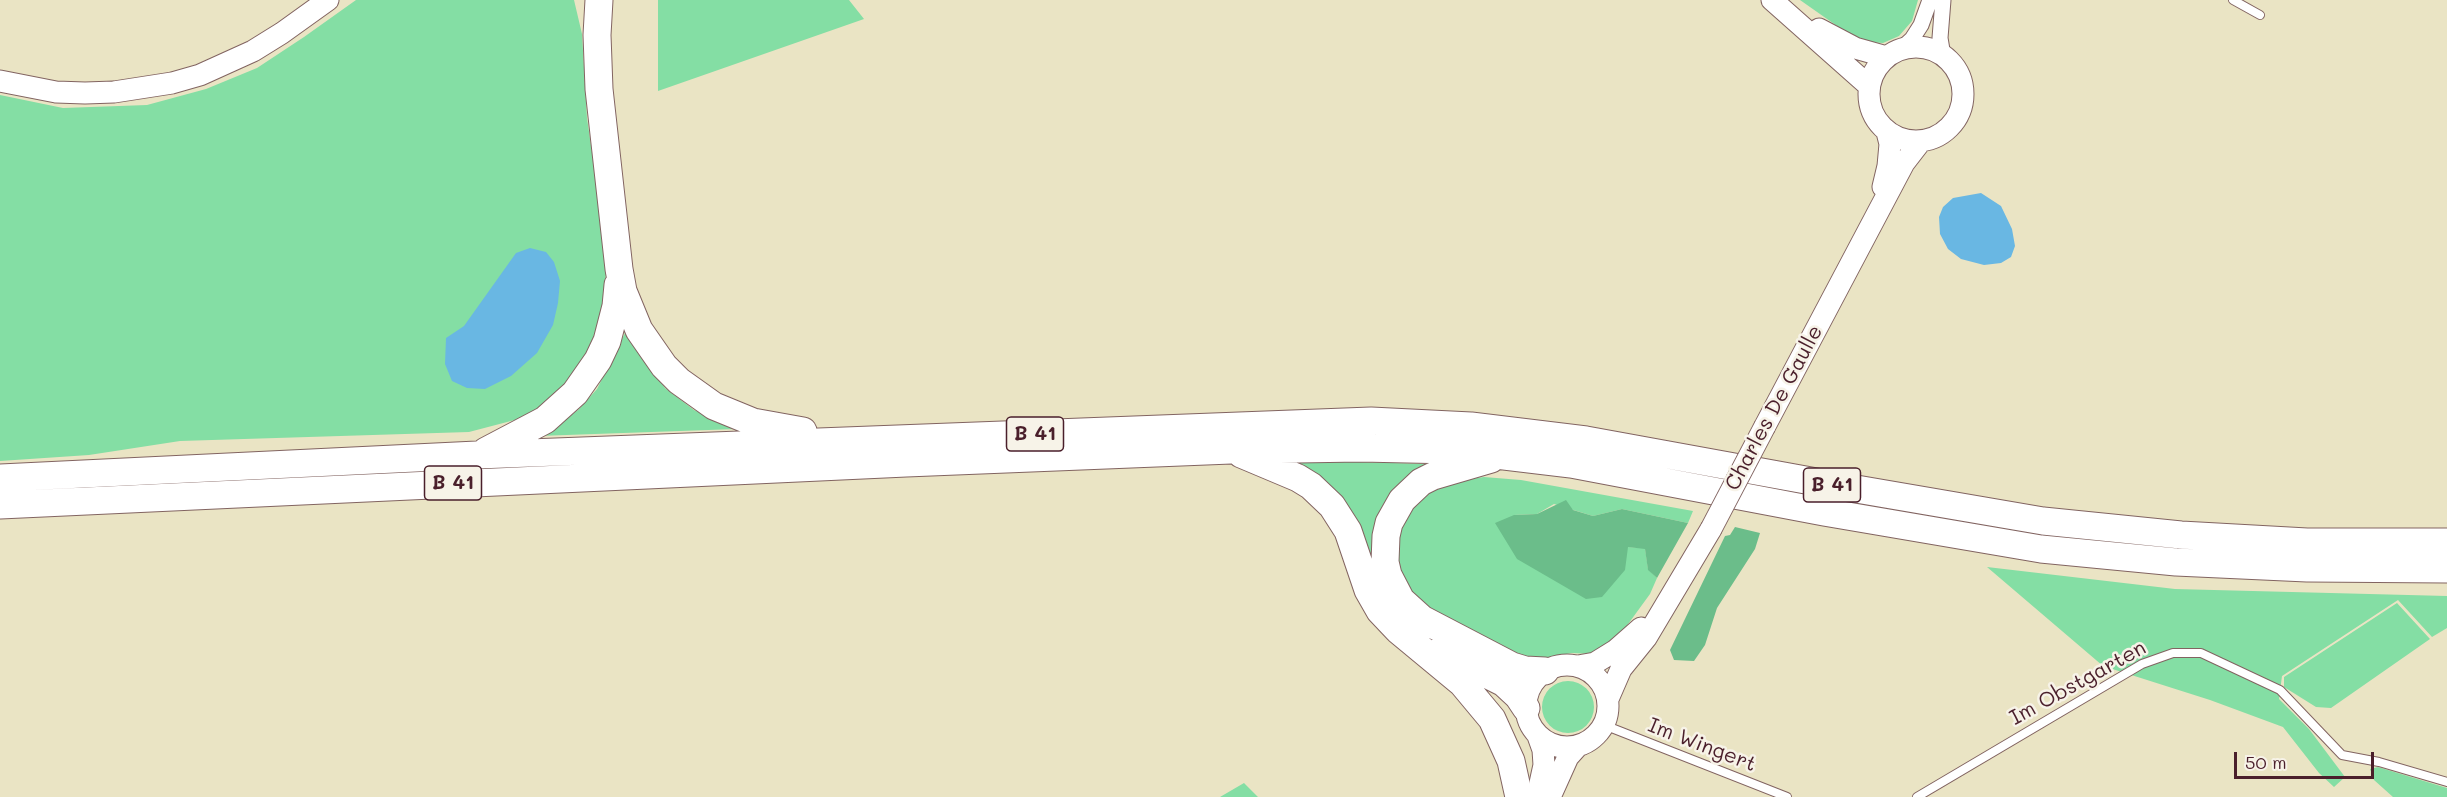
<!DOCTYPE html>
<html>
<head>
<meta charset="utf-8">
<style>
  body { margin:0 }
  #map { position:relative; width:2447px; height:797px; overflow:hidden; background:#eae4c4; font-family:Mali,sans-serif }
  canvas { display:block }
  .scale { position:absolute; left:2234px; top:752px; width:140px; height:27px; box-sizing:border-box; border:3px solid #4a1f2b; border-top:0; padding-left:8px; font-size:18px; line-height:21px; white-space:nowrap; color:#4a1f2b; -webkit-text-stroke:4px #f7f3e8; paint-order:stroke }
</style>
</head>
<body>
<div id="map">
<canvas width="2447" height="797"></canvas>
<div class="scale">50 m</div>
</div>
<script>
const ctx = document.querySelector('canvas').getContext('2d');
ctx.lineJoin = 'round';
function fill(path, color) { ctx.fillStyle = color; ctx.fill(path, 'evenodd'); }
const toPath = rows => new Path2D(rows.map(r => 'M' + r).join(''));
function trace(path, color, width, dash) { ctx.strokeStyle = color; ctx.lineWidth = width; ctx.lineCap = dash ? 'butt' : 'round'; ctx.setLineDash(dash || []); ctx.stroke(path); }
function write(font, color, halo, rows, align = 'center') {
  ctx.font = font + ' Mali,sans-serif'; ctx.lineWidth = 5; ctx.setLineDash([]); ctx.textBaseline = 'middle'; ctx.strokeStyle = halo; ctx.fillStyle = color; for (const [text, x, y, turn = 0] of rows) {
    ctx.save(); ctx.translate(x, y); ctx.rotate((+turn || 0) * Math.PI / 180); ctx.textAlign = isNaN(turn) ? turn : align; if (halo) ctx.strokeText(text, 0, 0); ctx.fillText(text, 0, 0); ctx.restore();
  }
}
const green = toPath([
  [356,0,574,0,582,34,587,118,601,215,606,273,601,334,571,385,530,416,469,432,180,441,89,455,0,461,0,95,63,108,147,105,206,89,257,68,304,37],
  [658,0,849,0,864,19,658,91],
  [1800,0,1918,0,1912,21,1899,36,1883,43,1867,42,1847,33],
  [625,333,665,388,694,410,737,429,538,436,554,428,578,410,597,389],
  [1292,460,1427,464,1412,475,1372,568,1352,512,1338,494,1308,470],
  [1484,477,1521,480,1693,511,1688,523,1622,509,1593,516,1554,504,1537,514,1514,515,1628,547,1645,548,1648,569,1657,578,1650,594,1615,642,1590,654,1572,653,1535,660,1519,654,1429,608,1411,594,1400,571,1397,550,1400,529,1411,508,1428,492,1450,482],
  [1987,567,2175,589,2447,596,2447,628,2432,637,2398,600,2282,676,2279,699,2309,729,2345,777,2334,787,2319,773,2283,727,2210,700,2103,666],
  [2397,603,2430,639,2331,708,2316,707,2284,687,2284,677],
  '1542 707a26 26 0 1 1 52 0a26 26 0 1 1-52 0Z',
  [2378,767,2447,788,2447,797,2393,797,2374,780,2370,769],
  [1244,783,1258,797,1220,797]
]);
const forest = toPath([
  [1566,500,1573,510,1593,516,1622,509,1688,523,1657,578,1648,570,1645,549,1628,547,1625,570,1602,597,1586,599,1517,559,1495,523,1514,515,1537,514],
  [1735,527,1760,533,1755,549,1717,608,1705,645,1694,661,1674,660,1670,650,1725,536,1730,535]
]);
const water = toPath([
  [1981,193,2001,206,2012,229,2015,246,2011,257,2001,263,1984,265,1961,259,1948,249,1940,234,1939,217,1943,207,1953,198],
  [530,248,546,252,554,262,560,281,558,303,553,325,537,353,511,376,485,389,467,388,452,381,445,364,446,338,464,326,516,253]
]);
const lane = toPath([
  [2233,0,2260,15],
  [1604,725,1787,797],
  [1917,797,2142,664,2173,653,2201,653,2280,690,2342,755,2379,762,2447,782]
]);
const street = toPath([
  [1943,0,1940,38,1943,56],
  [1900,50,1912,39,1921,25,1930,0]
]);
const secondary = toPath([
  [1772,0,1869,86],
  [1819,29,1855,48,1887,57],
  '1869 94a47 47 0 1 1 94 0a47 47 0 1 1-94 0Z',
  [0,81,56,92,85,93,114,92,172,83,200,75,253,51,282,33,328,0],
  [1883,187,1888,166,1890,144,1887,132],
  [1765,426,1904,163,1921,141],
  '1526 706a41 41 0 1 1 82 0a41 41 0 1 1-82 0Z',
  [1578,666,1595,663,1616,650,1641,628],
  [1608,699,1621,669,1646,638,1711,529],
  [1537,797,1544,765,1543,750,1538,736],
  [1550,797,1568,757,1577,747]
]);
const highway = toPath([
  [599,0,597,35,599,89,619,269,623,291,639,330,664,366,679,381,714,406,753,422,803,431],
  [486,451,545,420,575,393,598,360,607,341,616,306,618,285],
  [1241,454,1298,478,1311,486,1332,506,1348,531,1368,590,1380,611,1398,630,1462,683,1492,719,1511,761,1519,797],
  [1491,459,1433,476,1421,482,1402,500,1389,523,1386,536,1385,562,1388,575,1401,600,1422,619,1512,666,1525,670,1545,671],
  [0,478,477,455,1371,421,1471,426,1586,440,1833,485,2043,521,2181,535,2307,542,2447,542],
  [0,505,906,463,1231,450,1361,448,1454,450,1571,464,1824,512,2041,549,2176,562,2307,568,2447,569],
  [1440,651,1504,683,1518,696,1526,708]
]);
const secondaryBridge = toPath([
  [1711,529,1765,426]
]);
const shields = [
  [1035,434,57],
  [453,483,57],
  [1832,485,57]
];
const shieldNames = [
  ["B 41",1035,434],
  ["B 41",453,483],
  ["B 41",1832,485]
];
const streetNames = [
  ["Charles De Gaulle",1774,408,-62],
  ["Im Obstgarten",2078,683,-29],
  ["Im Wingert",1702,745,21]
];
fill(green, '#84dea4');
fill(forest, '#6bbd8a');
fill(water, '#69b7e3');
trace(lane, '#826461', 10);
trace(street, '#826461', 17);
trace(secondary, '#826461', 23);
trace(highway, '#826461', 29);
trace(lane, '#fff', 8);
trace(street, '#fff', 15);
trace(secondary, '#fff', 21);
trace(highway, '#fff', 27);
trace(secondaryBridge, '#826461', 23, []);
trace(secondaryBridge, '#fff', 21);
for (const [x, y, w] of shields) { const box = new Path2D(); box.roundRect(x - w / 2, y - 17, w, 34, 4.5); ctx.fillStyle = '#f7f3e8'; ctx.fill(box); trace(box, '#4a1f2b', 1.5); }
write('bold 20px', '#4a1f2b', null, shieldNames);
write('21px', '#4a1f2b', '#f7f3e8', streetNames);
</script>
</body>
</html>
